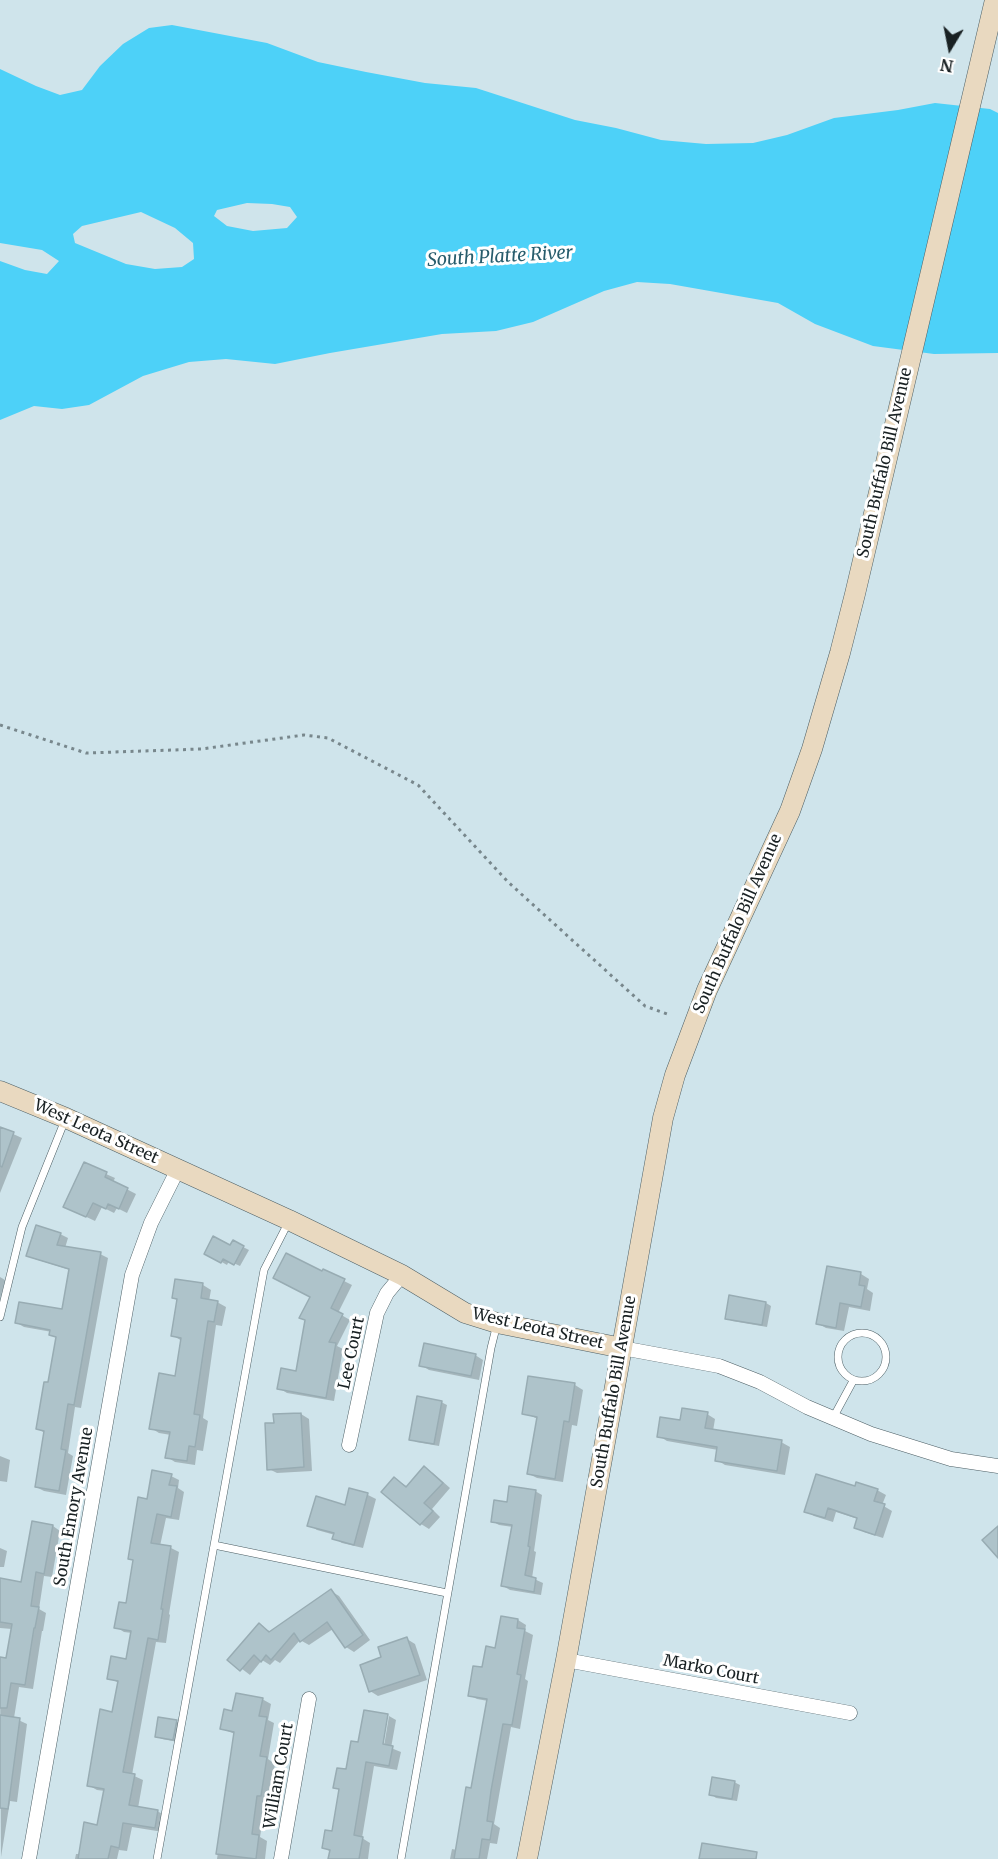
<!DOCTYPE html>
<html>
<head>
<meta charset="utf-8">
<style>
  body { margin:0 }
  #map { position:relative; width:998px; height:1859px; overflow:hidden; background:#cfe4eb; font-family:Merriweather,serif }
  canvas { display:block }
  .north { position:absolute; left:920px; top:18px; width:60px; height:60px; -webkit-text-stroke:4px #fff; paint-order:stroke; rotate:190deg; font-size:16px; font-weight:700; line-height:24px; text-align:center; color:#192123 }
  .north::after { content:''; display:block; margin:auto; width:21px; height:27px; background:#192123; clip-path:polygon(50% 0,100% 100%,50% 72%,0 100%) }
</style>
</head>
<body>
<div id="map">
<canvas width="998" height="1859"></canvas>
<div class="north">N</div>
</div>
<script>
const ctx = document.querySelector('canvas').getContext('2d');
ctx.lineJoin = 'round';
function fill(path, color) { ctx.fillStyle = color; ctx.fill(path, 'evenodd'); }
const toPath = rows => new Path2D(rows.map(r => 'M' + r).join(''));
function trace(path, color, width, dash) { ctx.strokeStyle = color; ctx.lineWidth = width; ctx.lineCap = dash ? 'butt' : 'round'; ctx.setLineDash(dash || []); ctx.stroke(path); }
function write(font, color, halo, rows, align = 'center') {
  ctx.font = font + ' Merriweather,serif'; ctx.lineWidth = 6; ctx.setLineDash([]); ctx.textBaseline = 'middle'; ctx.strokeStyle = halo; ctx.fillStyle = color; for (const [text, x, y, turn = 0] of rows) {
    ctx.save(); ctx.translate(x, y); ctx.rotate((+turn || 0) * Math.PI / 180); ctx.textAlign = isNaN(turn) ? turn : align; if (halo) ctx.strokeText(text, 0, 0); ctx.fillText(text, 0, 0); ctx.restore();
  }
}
const water = toPath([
  [172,25,267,43,318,62,366,72,425,83,476,88,575,120,616,128,661,140,706,144,753,143,787,135,834,118,898,110,935,103,990,109,998,113,998,353,934,354,873,346,815,324,778,303,670,284,637,282,604,291,533,322,496,331,442,334,330,353,275,364,226,359,189,362,143,376,89,405,62,409,34,406,0,420,0,261,25,270,47,274,59,261,42,250,0,243,0,69,36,86,60,95,82,90,100,66,123,44,149,28],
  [247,203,272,204,290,207,297,217,287,228,253,231,227,226,214,216,217,210],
  [141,212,175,228,193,243,194,259,182,267,155,269,126,264,75,243,73,234,82,226]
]);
const shadow = toPath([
  [0,1128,22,1138,0,1193],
  [106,1174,115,1178,113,1182,136,1194,127,1213,117,1208,114,1213,102,1207,95,1221,74,1211],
  [60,1234,68,1238,65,1248,100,1254,108,1258,81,1408,75,1407,68,1453,73,1456,66,1495,44,1491,36,1487,45,1433,38,1429,49,1384,57,1338,51,1335,52,1332,24,1327,17,1323,63,1311,70,1270,35,1259,28,1255],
  [233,1242,249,1250,240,1266,229,1261,227,1265,206,1253,230,1247],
  [828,1267,861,1274,869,1279,867,1289,873,1293,870,1311,849,1307,844,1331,826,1328,817,1323],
  [324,1271,352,1285,338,1313,350,1320,337,1346,343,1349,334,1401,287,1393,279,1388,297,1372],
  [0,1277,5,1280,0,1300,2,1302,0,1314],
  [203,1285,211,1290,209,1301,217,1302,226,1307,222,1326,216,1325,203,1418,208,1421,203,1451,197,1450,195,1465,175,1462,167,1457,171,1435,159,1433,151,1428,176,1377,182,1341,172,1335,179,1301,173,1298],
  [766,1303,771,1306,767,1327,732,1321,726,1318],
  [475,1355,483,1360,479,1380,429,1370,421,1365],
  [530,1378,575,1385,583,1390,577,1426,572,1425,563,1482,537,1478,529,1474,538,1419,524,1413],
  [441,1402,447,1405,439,1446,416,1442,411,1439],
  [301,1414,309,1419,312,1471,277,1473,269,1469,275,1424],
  [707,1414,715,1419,713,1431,781,1442,790,1447,785,1475,725,1465,717,1460,718,1450,667,1441,659,1436,682,1422],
  [0,1456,10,1460,7,1482,0,1481],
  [425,1468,433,1473,450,1488,432,1509,440,1517,429,1529,421,1524,395,1479,408,1487],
  [171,1476,179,1480,178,1488,184,1492,179,1520,166,1518,160,1546,171,1548,179,1552,169,1614,170,1615,166,1643,156,1642,132,1775,143,1780,138,1808,157,1811,166,1816,163,1832,132,1827,127,1851,119,1850,117,1859,75,1859,76,1854,80,1854,98,1826,105,1791,97,1790,88,1785,114,1713,119,1683,109,1678,128,1660,132,1633,124,1632,116,1627,128,1605,135,1561,129,1558,148,1501],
  [856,1488,877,1490,886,1495,882,1505,892,1511,883,1538,864,1532,856,1527,858,1519,836,1512,833,1522,814,1516,806,1511],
  [350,1490,368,1495,376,1499,363,1548,342,1543,334,1538,335,1535,317,1530,309,1525,346,1506],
  [535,1491,542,1495,534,1551,536,1552,532,1578,543,1583,541,1595,510,1590,503,1586,513,1527,499,1525,492,1521,508,1504],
  [53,1526,60,1531,52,1577,44,1576,39,1609,46,1613,43,1631,42,1631,33,1689,19,1687,14,1718,27,1724,17,1802,10,1801,1,1857,0,1659,7,1660,12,1629,0,1628,0,1580,22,1583],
  [0,1548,7,1551,4,1567,0,1567],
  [331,1591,339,1596,370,1640,354,1652,346,1647,333,1629,309,1645,300,1640,280,1663,275,1660,270,1665,262,1660,250,1675,229,1659,259,1625,271,1632],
  [518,1620,526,1625,525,1631,533,1635,525,1679,528,1681,520,1729,511,1727,494,1824,500,1828,497,1844,490,1843,487,1859,450,1859,452,1849,457,1850,472,1790,488,1701,477,1699,469,1695,483,1669],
  [407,1639,415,1644,427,1680,378,1696,370,1691,383,1658],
  [262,1699,271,1704,268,1720,274,1723,268,1759,275,1764,269,1800,266,1800,260,1837,267,1841,265,1859,217,1859,235,1734,222,1729,234,1713],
  [365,1712,389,1716,386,1716,380,1752,383,1752,389,1716,396,1720,391,1748,401,1752,397,1770,374,1766,362,1838,370,1843,368,1859,330,1859,331,1852,323,1847,326,1832,334,1833,340,1791,335,1787,338,1770,347,1771,352,1742,360,1744],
  [176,1721,181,1724,178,1742,162,1739,156,1736],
  [734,1782,740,1785,737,1801,716,1798,711,1794]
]);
const building = toPath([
  [0,1127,14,1132,2,1167,0,1166,0,1127],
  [84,1162,107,1172,105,1177,128,1188,119,1209,108,1204,106,1209,93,1203,86,1217,63,1207,84,1162],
  [36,1225,61,1233,57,1245,101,1252,74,1405,68,1404,61,1449,66,1450,59,1491,35,1487,44,1431,36,1429,44,1382,48,1382,56,1337,49,1335,50,1330,15,1323,19,1302,62,1309,69,1269,26,1256,36,1225],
  [213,1236,230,1245,233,1240,244,1246,234,1265,223,1259,221,1263,204,1254,213,1236],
  [286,1253,322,1271,323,1269,345,1279,331,1308,343,1314,329,1342,336,1343,326,1398,277,1389,281,1368,296,1371,305,1320,299,1318,310,1297,273,1278,286,1253],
  [827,1266,861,1272,859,1285,865,1286,861,1307,840,1303,836,1328,816,1324,827,1266],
  [175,1279,203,1283,201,1298,218,1301,214,1322,208,1321,194,1414,200,1415,195,1447,189,1446,187,1461,165,1458,170,1432,149,1429,159,1373,175,1376,181,1338,171,1336,177,1299,172,1298,175,1279],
  [729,1295,766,1302,762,1325,725,1319,729,1295],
  [424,1343,476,1354,471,1376,419,1366,424,1343],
  [528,1376,575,1383,569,1422,564,1421,555,1479,527,1474,537,1417,522,1414,528,1376],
  [417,1396,442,1401,434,1444,409,1440,417,1396],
  [682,1408,708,1412,705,1428,782,1440,777,1471,715,1461,717,1447,657,1437,660,1417,680,1420,682,1408],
  [301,1413,304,1467,267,1470,265,1423,274,1423,273,1414,301,1413],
  [424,1466,443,1483,424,1503,433,1511,420,1525,381,1492,394,1477,406,1487,424,1466],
  [152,1470,172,1474,169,1485,177,1486,171,1517,157,1514,151,1543,171,1546,161,1609,163,1609,158,1640,148,1638,123,1772,135,1774,129,1805,158,1810,155,1828,123,1823,119,1848,111,1846,108,1859,78,1859,84,1822,97,1825,104,1789,87,1786,100,1709,112,1712,118,1681,107,1679,111,1656,126,1659,131,1631,114,1628,119,1602,126,1603,133,1560,128,1559,138,1497,147,1499,152,1470],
  [816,1474,855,1486,856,1482,878,1489,874,1501,885,1504,875,1535,854,1528,857,1518,828,1508,825,1518,804,1512,816,1474],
  [509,1486,536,1490,528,1546,530,1547,525,1575,536,1578,534,1592,501,1586,512,1525,491,1522,494,1500,507,1502,509,1486],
  [349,1488,368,1493,354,1545,332,1539,334,1533,307,1526,316,1496,345,1505,349,1488],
  [32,1521,53,1525,44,1574,36,1572,31,1606,39,1607,35,1628,34,1628,25,1685,11,1683,7,1708,0,1708,0,1657,6,1658,12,1624,0,1622,0,1578,21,1582,32,1521],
  [998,1526,998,1558,982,1540,998,1526],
  [331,1589,363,1635,345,1648,327,1622,300,1642,294,1633,271,1660,266,1655,261,1662,254,1655,240,1671,227,1660,259,1623,269,1632,331,1589],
  [501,1616,518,1619,517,1628,525,1629,517,1674,521,1675,512,1725,503,1724,491,1791,487,1821,493,1822,490,1840,482,1839,479,1859,454,1859,466,1787,471,1788,487,1699,468,1696,473,1666,482,1667,486,1646,495,1648,501,1616],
  [407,1637,420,1675,369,1692,360,1665,381,1657,378,1647,407,1637],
  [236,1693,263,1698,259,1716,267,1717,260,1756,267,1757,261,1796,257,1796,252,1834,259,1835,256,1859,216,1854,234,1732,220,1729,224,1709,232,1711,236,1693],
  [364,1710,388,1714,383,1744,393,1746,389,1766,366,1762,354,1835,363,1837,359,1859,328,1859,330,1850,322,1848,325,1830,332,1831,339,1789,333,1788,337,1768,346,1769,351,1741,358,1742,364,1710],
  [0,1715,20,1718,8,1809,0,1808,0,1715],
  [158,1717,177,1720,173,1740,155,1737,158,1717],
  [712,1777,735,1781,732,1799,709,1795,712,1777],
  [702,1843,757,1852,756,1859,699,1859,702,1843]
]);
const path = toPath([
  [0,725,86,753,201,749,304,735,328,738,418,785,508,882,645,1006,670,1015]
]);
const lane = toPath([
  [0,1317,22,1227,65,1120],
  '838 1357a24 24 0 1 1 48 0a24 24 0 1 1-48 0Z',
  [833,1418,853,1381],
  [214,1545,447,1593],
  [157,1859,264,1270,288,1223],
  [401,1859,491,1348,497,1324]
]);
const street = toPath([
  [622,1348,719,1366,760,1382,807,1407,871,1434,951,1459,998,1466],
  [349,1445,377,1313,387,1293,402,1275],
  [566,1660,850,1713],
  [29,1859,132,1275,151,1223,178,1169],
  [281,1859,309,1699]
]);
const secondary = toPath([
  [0,1091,66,1118,289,1220,402,1275,465,1313,497,1323,622,1348],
  [527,1859,566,1660,663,1118,675,1075,707,990,790,811,812,749,840,653,855,594,995,0]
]);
const streetNames = [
  ["South Buffalo Bill Avenue",885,463,-77],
  ["South Buffalo Bill Avenue",738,924,-66],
  ["West Leota Street",96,1132,24],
  ["West Leota Street",538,1329,13],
  ["Lee Court",352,1353,-78],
  ["South Buffalo Bill Avenue",614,1392,-80],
  ["South Emory Avenue",74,1507,-80],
  ["Marko Court",711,1670,11],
  ["William Court",279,1776,-80]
];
const waterNames = [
  ["South Platte River",500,257,-3]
];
fill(water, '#4dd1f8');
fill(shadow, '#0003');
fill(building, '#aec3ca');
trace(building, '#98acb3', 1.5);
trace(lane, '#4c5e64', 8);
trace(street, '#4c5e64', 15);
trace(secondary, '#4c5e64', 21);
trace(path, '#78878c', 3, [3, 4.5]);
trace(lane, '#fff', 7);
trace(street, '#fff', 14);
trace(secondary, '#e9d9c0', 20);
write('16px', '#192123', '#fff', streetNames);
write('italic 18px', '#275c6c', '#fff', waterNames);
</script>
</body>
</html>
